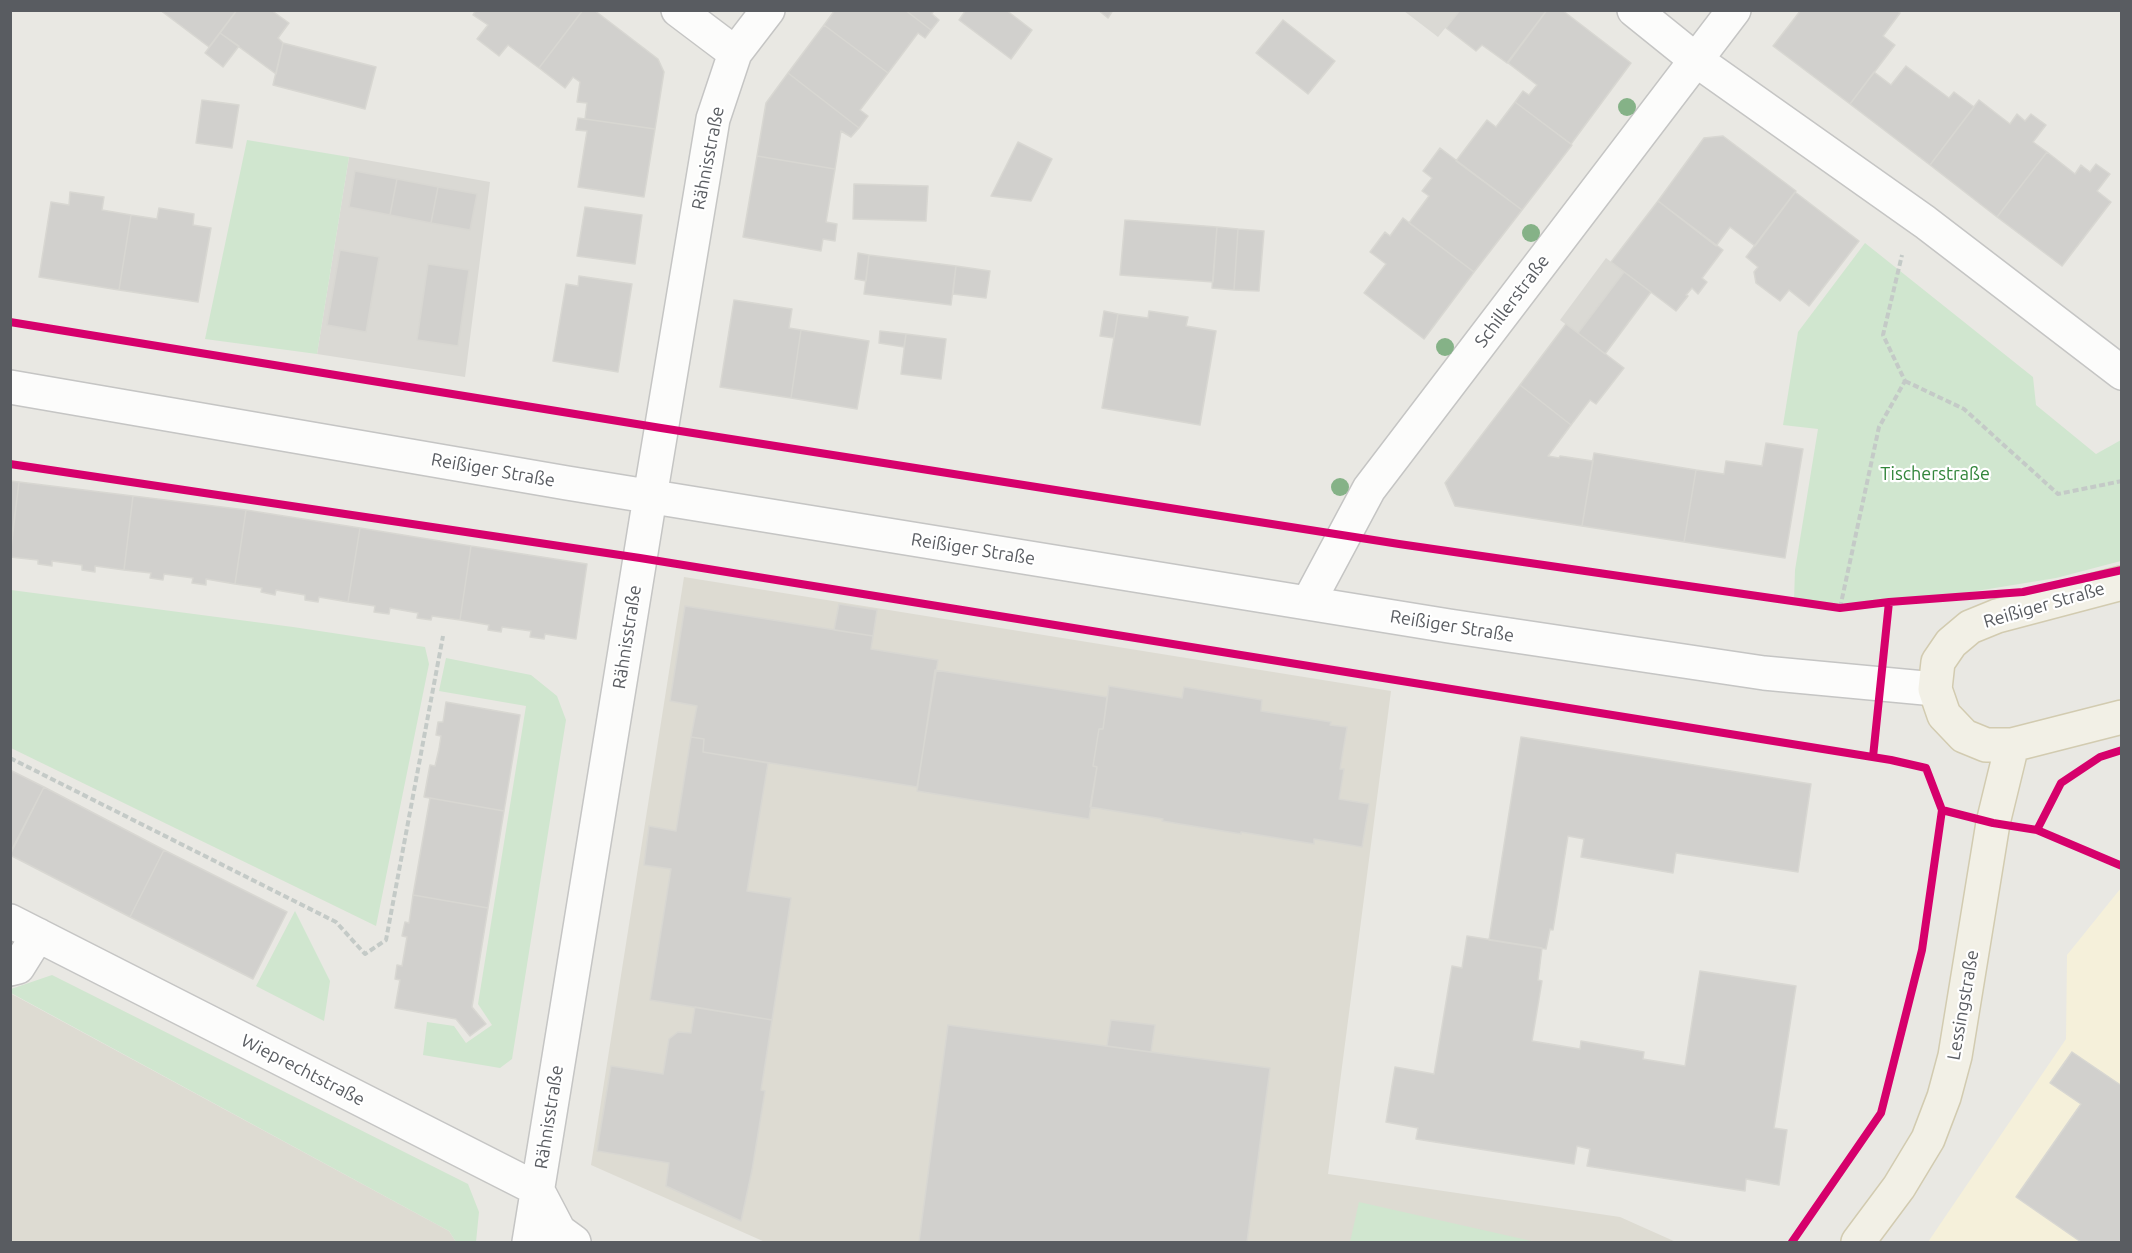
<!DOCTYPE html>
<html>
<head>
<meta charset="utf-8">
<style>
  body { margin:0 }
  #map { position:relative; width:2132px; height:1253px; overflow:hidden; background:#e9e8e3; font-family:Ubuntu,sans-serif }
  canvas { display:block }
  .frame { position:absolute; inset:0; border:12px solid #595c61; pointer-events:none }
</style>
</head>
<body>
<div id="map">
<canvas width="2132" height="1253"></canvas>
<div class="frame"></div>
</div>
<script>
const ctx = document.querySelector('canvas').getContext('2d');
ctx.lineJoin = 'round';
function fill(path, color) { ctx.fillStyle = color; ctx.fill(path, 'evenodd'); }
const toPath = rows => new Path2D(rows.map(r => 'M' + r).join(''));
function trace(path, color, width, dash) { ctx.strokeStyle = color; ctx.lineWidth = width; ctx.lineCap = dash ? 'butt' : 'round'; ctx.setLineDash(dash || []); ctx.stroke(path); }
function write(font, color, halo, rows, align = 'center') {
  ctx.font = font + ' Ubuntu,sans-serif'; ctx.lineWidth = 4.5; ctx.setLineDash([]); ctx.textBaseline = 'middle'; ctx.strokeStyle = halo; ctx.fillStyle = color; for (const [text, x, y, turn = 0] of rows) {
    ctx.save(); ctx.translate(x, y); ctx.rotate((+turn || 0) * Math.PI / 180); ctx.textAlign = isNaN(turn) ? turn : align; if (halo) ctx.strokeText(text, 0, 0); ctx.fillText(text, 0, 0); ctx.restore();
  }
}
const commercial = toPath([
  [2121,888,2121,1242,1928,1242,2066,1039,2067,955]
]);
const industrial = toPath([
  [1404,11,1459,11,1438,37],
  [349,157,490,182,465,377,317,354],
  [1606,258,1651,292,1605,354,1560,320]
]);
const education = toPath([
  [684,577,1391,691,1328,1174,1620,1217,1676,1242,765,1242,591,1165],
  [10,993,449,1231,456,1242,11,1242]
]);
const green = toPath([
  [247,140,349,157,317,354,205,339],
  [1865,243,2033,377,2036,405,2096,454,2121,440,2121,561,2056,578,1958,594,1850,607,1794,601,1795,570,1818,429,1783,425,1798,332],
  [11,590,293,627,425,647,429,664,376,926,11,748],
  [446,658,531,675,557,696,566,720,512,1059,500,1068,423,1055,427,1022,454,1026,466,1043,492,1025,478,1004,526,706,439,691],
  [295,911,330,981,324,1021,256,986],
  [52,975,468,1184,479,1212,476,1242,456,1242,449,1231,11,993,11,989],
  [1359,1202,1536,1242,1350,1242]
]);
const building = toPath([
  [160,10,237,10,209,47,160,10],
  [237,10,271,10,289,23,278,38,283,43,276,74,220,33,237,10],
  [476,10,583,10,539,68,508,45,499,56,477,39,488,25,473,15,476,10],
  [583,10,594,10,658,59,664,72,655,129,585,119,587,103,577,102,580,82,573,77,565,88,539,68,583,10],
  [835,10,905,10,931,30,925,38,918,33,888,73,824,25,835,10],
  [905,10,934,10,932,14,939,20,931,30,905,10],
  [966,10,1006,10,1032,30,1011,59,959,20,966,10],
  [1098,10,1113,10,1108,18,1098,10],
  [1460,10,1547,10,1507,63,1482,45,1476,51,1446,28,1460,10],
  [1547,10,1562,10,1631,63,1571,144,1515,102,1523,91,1529,95,1537,85,1508,63,1547,10],
  [1801,10,1897,10,1900,13,1883,36,1895,45,1850,104,1773,46,1801,10],
  [1283,20,1335,61,1308,94,1256,53,1283,20],
  [824,25,888,73,860,110,868,116,859,128,788,73,824,25],
  [220,33,239,46,223,67,205,53,220,33],
  [283,43,376,67,365,109,273,85,283,43],
  [1906,66,1949,98,1954,92,1974,107,1930,165,1850,104,1874,72,1891,85,1906,66],
  [788,73,859,128,851,137,841,131,835,169,757,156,766,103,788,73],
  [202,100,239,105,232,148,196,143,202,100],
  [1979,100,2010,124,2017,114,2025,121,2031,114,2046,125,2033,142,2047,152,1997,217,1930,165,1979,100],
  [1515,102,1572,145,1522,210,1456,161,1487,120,1496,127,1515,102],
  [578,118,655,129,644,197,578,187,587,131,576,130,578,118],
  [1723,136,1796,191,1755,246,1730,227,1716,246,1658,201,1704,138,1723,136],
  [1018,142,1052,159,1031,201,991,196,1018,142],
  [1440,148,1522,210,1474,272,1409,223,1429,196,1422,191,1432,178,1423,171,1440,148],
  [2047,152,2075,174,2081,165,2090,172,2096,164,2110,174,2097,191,2111,202,2062,266,1997,217,2047,152],
  [757,156,835,169,826,222,837,224,835,241,823,239,821,251,743,237,757,156],
  [355,171,397,179,390,215,349,207,355,171],
  [397,179,438,187,431,223,390,215,397,179],
  [854,184,928,186,926,221,853,219,854,184],
  [438,187,477,194,470,230,431,223,438,187],
  [70,192,104,197,102,210,131,215,119,290,39,277,51,202,69,205,70,192],
  [1795,192,1859,241,1809,306,1789,290,1780,301,1756,283,1754,272,1758,267,1746,257,1795,192],
  [1658,201,1723,250,1702,278,1707,282,1698,294,1692,288,1686,295,1688,296,1676,311,1611,262,1658,201],
  [585,207,642,215,635,264,577,256,585,207],
  [159,208,194,214,193,225,211,228,198,302,119,290,131,215,157,219,159,208],
  [1403,218,1474,272,1424,339,1364,293,1386,264,1370,252,1385,232,1390,236,1403,218],
  [1125,220,1217,227,1213,282,1120,275,1125,220],
  [1217,227,1238,229,1234,290,1212,288,1217,227],
  [1238,229,1264,231,1259,291,1234,290,1238,229],
  [340,250,379,257,366,332,327,325,340,250],
  [858,253,869,255,866,281,855,279,858,253],
  [869,255,956,266,951,305,864,294,869,255],
  [428,264,469,270,458,346,417,340,428,264],
  [956,266,990,271,986,298,953,294,956,266],
  [1624,272,1651,292,1605,354,1578,333,1624,272],
  [579,276,632,284,618,372,553,361,566,284,578,286,579,276],
  [734,300,792,309,789,328,801,330,791,398,720,387,734,300],
  [1104,311,1118,314,1114,338,1100,336,1104,311],
  [1149,311,1188,317,1186,326,1216,331,1200,425,1102,408,1118,314,1148,318,1149,311],
  [1566,324,1624,368,1596,404,1590,400,1571,425,1520,385,1566,324],
  [801,330,869,341,857,409,791,398,801,330],
  [880,331,906,334,904,347,879,343,880,331],
  [906,334,946,339,941,379,901,374,906,334],
  [1520,385,1571,425,1548,456,1559,458,1560,456,1593,461,1582,526,1455,506,1445,483,1520,385],
  [1766,443,1803,449,1785,558,1684,542,1696,470,1724,474,1726,461,1762,466,1766,443],
  [1594,453,1696,470,1684,542,1582,526,1594,453],
  [10,481,19,482,10,553,10,481],
  [19,482,133,496,124,570,95,566,95,572,82,570,82,565,52,561,52,566,38,564,38,560,10,557,19,482],
  [133,496,246,510,235,584,206,579,206,585,192,583,193,578,164,574,163,580,150,578,151,573,124,570,133,496],
  [246,510,360,528,348,602,319,597,318,602,305,600,305,595,276,590,275,595,261,592,262,588,235,584,246,510],
  [360,528,471,546,460,620,432,616,431,620,417,618,418,613,390,608,389,614,374,612,375,606,348,602,360,528],
  [471,546,587,564,576,639,545,634,544,639,530,637,531,631,502,627,501,632,488,630,489,625,460,620,471,546],
  [839,604,877,610,873,636,834,630,839,604],
  [685,606,873,636,871,649,938,660,917,787,703,752,704,739,691,737,697,706,670,701,685,606],
  [935,670,1107,697,1103,729,1099,729,1093,766,1097,767,1089,819,917,791,935,670],
  [1109,686,1182,698,1184,687,1262,700,1261,711,1331,722,1330,725,1347,727,1340,769,1344,769,1339,799,1369,804,1362,847,1314,839,1314,844,1241,832,1241,834,1162,821,1163,819,1090,807,1097,767,1093,766,1099,729,1103,729,1109,686],
  [446,702,520,715,504,811,424,797,430,765,435,766,439,749,441,736,436,735,438,722,443,722,446,702],
  [691,737,704,739,703,752,768,763,747,891,791,898,772,1020,650,1000,671,869,644,865,649,826,676,831,691,737],
  [1521,737,1811,784,1798,872,1676,853,1673,873,1581,857,1584,839,1568,836,1553,930,1550,929,1546,949,1489,940,1521,737],
  [10,770,44,787,10,853,10,770],
  [44,787,164,850,130,917,10,855,44,787],
  [430,798,504,811,488,908,413,895,430,798],
  [164,850,287,912,253,979,130,917,164,850],
  [413,895,488,908,472,1007,486,1024,470,1036,456,1019,395,1008,400,980,395,979,397,965,402,966,407,937,402,936,405,922,409,923,413,895],
  [1467,936,1542,948,1538,980,1542,981,1532,1041,1580,1049,1581,1041,1644,1052,1643,1059,1685,1066,1700,971,1796,986,1774,1128,1787,1130,1779,1185,1746,1179,1745,1191,1587,1166,1590,1149,1577,1146,1574,1164,1416,1139,1418,1128,1386,1122,1395,1067,1434,1074,1452,966,1462,968,1467,936],
  [695,1007,772,1020,761,1090,765,1091,752,1170,741,1221,666,1186,669,1163,597,1151,611,1066,663,1074,669,1039,678,1032,691,1033,695,1007],
  [1111,1020,1155,1025,1151,1052,1107,1046,1111,1020],
  [948,1025,1270,1068,1247,1242,919,1242,948,1025],
  [2072,1052,2122,1086,2122,1242,2081,1242,2016,1197,2081,1104,2050,1083,2072,1052]
]);
const path = toPath([
  [1905,381,1964,409,2058,494,2122,481],
  [1840,608,1879,427,1905,381,1883,335,1902,255],
  [10,758,336,922,365,954,386,940,443,636]
]);
const minor = toPath([
  [678,10,735,53],
  [1634,10,1696,60,1925,222,2122,373],
  [10,387,567,483,1449,626,1764,673,1935,689],
  [1308,603,1369,489,1734,10],
  [10,921,537,1189,559,1231,574,1242],
  [10,969,18,967,38,935],
  [529,1242,650,497,713,119,735,53,768,10]
]);
const major = toPath([
  [2122,583,1997,616,1970,627,1951,643,1938,662,1935,689,1944,715,1964,736,1986,745,2012,745,2122,717],
  [1858,1242,1899,1187,1928,1139,1944,1097,1955,1056,1993,823,2012,745]
]);
const cycleway = toPath([
  [10,322,661,428,1399,544,1840,608,1889,602,1873,757],
  [10,464,640,558,1891,760,1926,768,1942,810,1993,823,2037,830,2122,866],
  [1889,602,2023,592,2122,570],
  [2037,830,2061,783,2100,757,2122,750],
  [1792,1242,1881,1113,1922,950,1942,810]
]);
const trees = [
  [1627,107],
  [1531,233],
  [1445,347],
  [1340,487]
];
const streetNames = [
  ["Rähnisstraße",708,158,-79],
  ["Schillerstraße",1512,301,-53],
  ["Reißiger Straße",493,470,10],
  ["Reißiger Straße",973,549,9],
  ["Reißiger Straße",2044,605,-16],
  ["Reißiger Straße",1452,626,9],
  ["Rähnisstraße",627,637,-81],
  ["Lessingstraße",1963,1005,-80],
  ["Wieprechtstraße",303,1070,27],
  ["Rähnisstraße",549,1117,-81]
];
const parkNames = [
  ["Tischerstraße",1935,474]
];
fill(commercial, '#f5f0da');
fill(industrial, '#dad9d4');
fill(education, '#dddbd2');
fill(green, '#d0e6cf');
fill(building, '#d1d0cd');
trace(building, '#d8d7d2', 1.5);
trace(minor, '#c5c5c4', 36);
trace(major, '#d2cbb0', 36);
trace(path, '#c4cac7', 4, [6, 3]);
trace(minor, '#fcfcfb', 33);
trace(major, '#f2f0e6', 33);
trace(cycleway, '#d6006c', 8);
ctx.fillStyle = '#85b287';
for (const [x, y] of trees) { ctx.beginPath(); ctx.arc(x, y, 9, 0, 2 * Math.PI); ctx.fill(); }
write('18px', '#595c61', '#fff', streetNames);
write('18px', '#33863c', '#fff', parkNames);
</script>
</body>
</html>
